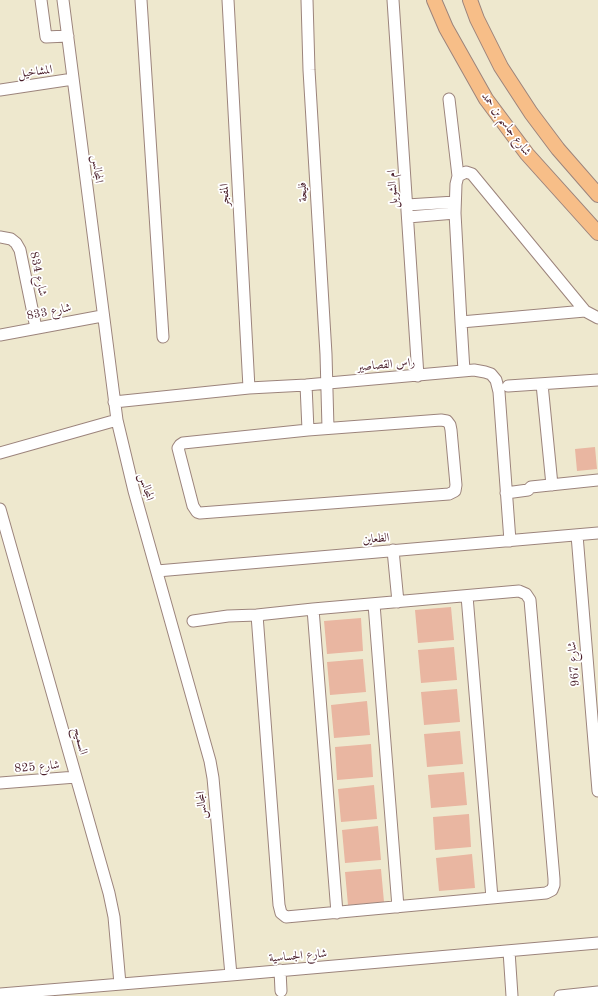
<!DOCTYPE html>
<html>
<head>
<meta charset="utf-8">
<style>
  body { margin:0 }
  canvas { display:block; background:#eee8ce }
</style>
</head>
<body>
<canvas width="598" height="996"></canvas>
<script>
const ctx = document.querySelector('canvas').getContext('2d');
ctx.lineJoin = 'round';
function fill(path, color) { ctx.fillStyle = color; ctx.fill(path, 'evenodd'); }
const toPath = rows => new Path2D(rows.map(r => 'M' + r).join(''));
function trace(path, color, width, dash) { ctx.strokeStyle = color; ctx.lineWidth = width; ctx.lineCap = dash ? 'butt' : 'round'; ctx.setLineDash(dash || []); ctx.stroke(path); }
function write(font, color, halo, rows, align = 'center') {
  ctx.font = font + ' "Old Standard TT",Amiri,serif'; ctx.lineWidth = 3.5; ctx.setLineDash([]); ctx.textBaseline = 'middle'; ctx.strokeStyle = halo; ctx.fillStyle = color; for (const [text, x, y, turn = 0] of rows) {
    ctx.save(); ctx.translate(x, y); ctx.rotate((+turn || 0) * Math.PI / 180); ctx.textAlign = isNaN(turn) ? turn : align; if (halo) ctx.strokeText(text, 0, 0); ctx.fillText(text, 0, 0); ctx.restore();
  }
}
const building = toPath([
  [595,447,597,469,577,471,575,449],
  [451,607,454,640,418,643,415,610],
  [361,618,363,651,327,654,324,621],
  [454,647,457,680,421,683,418,650],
  [363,659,366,692,330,695,327,662],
  [457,689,460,722,424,725,421,692],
  [367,701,370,735,334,738,331,705],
  [460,731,463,764,427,767,424,734],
  [371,744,373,777,337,780,335,747],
  [464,772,467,805,431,808,428,775],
  [374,785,377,819,341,822,338,789],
  [469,814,471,847,435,850,433,817],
  [378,826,381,860,345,863,342,830],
  [472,854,475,888,439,891,436,858],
  [381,869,384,902,348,905,345,872]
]);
const minor = toPath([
  [41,0,46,37,68,36],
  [63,0,117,420,134,491,210,761,213,778,231,975],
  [141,0,163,337],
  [228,0,249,388],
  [307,0,309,70,326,354,328,428],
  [393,0,418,376],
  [0,90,73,79],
  [449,99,458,176],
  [407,205,455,202],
  [408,217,455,213],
  [0,237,11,239,16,243,20,250,36,328],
  [585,311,461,322,455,213,456,184,458,176,466,172,472,174,585,311,598,318],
  [461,322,464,371],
  [0,335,102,316],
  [542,384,552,485],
  [306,385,308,430],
  [508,386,598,380],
  [114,402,249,388,306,385,474,370,485,372,491,374,496,380,499,392,510,541],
  [441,420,447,421,450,425,451,430,456,485,455,491,449,494,200,513,197,512,193,506,178,448,180,445,183,443,308,430,441,420],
  [0,453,117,420],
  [506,493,528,490,531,487,598,480],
  [0,509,109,893,114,917,120,984],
  [577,535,598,791],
  [393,550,398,602],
  [157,571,598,533],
  [519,591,526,594,530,600,554,879,554,885,552,890,546,893,286,917,281,913,279,905,257,615,313,609,519,591],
  [467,596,492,898],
  [374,604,398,907],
  [313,609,337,913],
  [193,621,228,616,257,615],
  [0,783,76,777],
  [509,951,512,996],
  [280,970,281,991],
  [0,994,231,975,598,943],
  [560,996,598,992]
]);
const major = toPath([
  [434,0,446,28,486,99,527,154,598,233],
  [470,0,477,19,501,67,531,113,558,149,598,195]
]);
const streetNames = [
  ["المشاخيل",35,72,-8],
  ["شارع جاسم بن حمد",506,124,54],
  ["المجالس",97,169,83],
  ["ام الشويل",393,189,-94],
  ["فليحة",303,192,-93],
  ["المفجر",225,195,-93],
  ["شارع 834",38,274,78],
  ["شارع 833",49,312,-11],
  ["راس القصاصير",386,365,-5],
  ["المجالس",146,487,74],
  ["الظعاين",376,539,-5],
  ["شارع 967",574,664,-95],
  ["السميح",80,741,75],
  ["شارع 825",37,767,-5],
  ["المجالس",202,805,-95],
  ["شارع الجساسية",298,956,-5]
];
fill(building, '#e9b6a1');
trace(minor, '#9c847c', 13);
trace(major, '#9c847c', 16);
trace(minor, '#fff', 11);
trace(major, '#f7be88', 14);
write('12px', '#4a1f2b', '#fff', streetNames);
</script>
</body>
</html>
